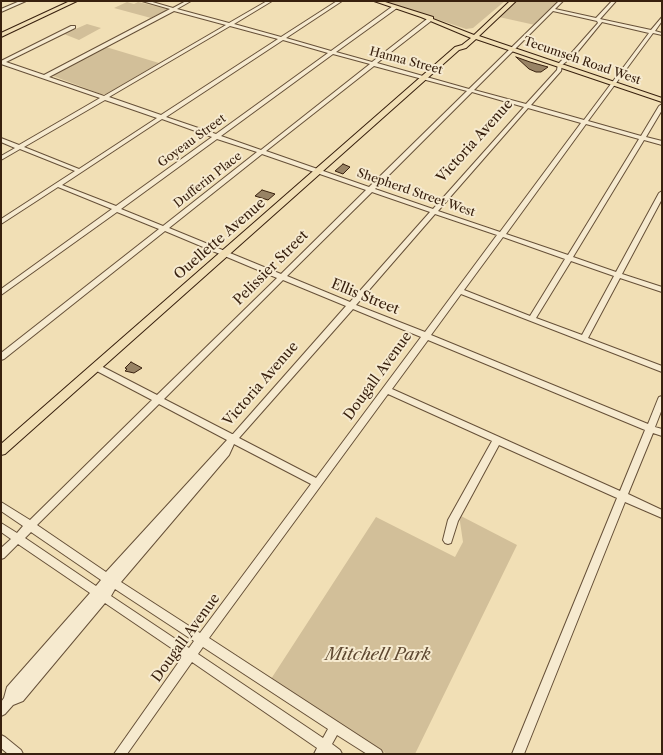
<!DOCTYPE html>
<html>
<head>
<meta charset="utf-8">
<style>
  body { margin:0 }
  #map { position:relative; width:663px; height:755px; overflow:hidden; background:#f1dfb5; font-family:"Libre Caslon Text",serif }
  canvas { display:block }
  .frame { position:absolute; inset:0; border:2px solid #38200e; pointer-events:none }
</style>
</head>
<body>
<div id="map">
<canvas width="663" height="755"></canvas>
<div class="frame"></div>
</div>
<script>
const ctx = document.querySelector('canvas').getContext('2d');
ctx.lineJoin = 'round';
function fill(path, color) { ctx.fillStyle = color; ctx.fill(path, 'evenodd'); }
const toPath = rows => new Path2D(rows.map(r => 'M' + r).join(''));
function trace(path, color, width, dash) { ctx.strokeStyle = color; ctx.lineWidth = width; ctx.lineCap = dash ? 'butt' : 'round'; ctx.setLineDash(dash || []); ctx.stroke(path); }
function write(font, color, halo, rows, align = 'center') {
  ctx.font = font + ' "Libre Caslon Text",serif'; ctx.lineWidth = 4; ctx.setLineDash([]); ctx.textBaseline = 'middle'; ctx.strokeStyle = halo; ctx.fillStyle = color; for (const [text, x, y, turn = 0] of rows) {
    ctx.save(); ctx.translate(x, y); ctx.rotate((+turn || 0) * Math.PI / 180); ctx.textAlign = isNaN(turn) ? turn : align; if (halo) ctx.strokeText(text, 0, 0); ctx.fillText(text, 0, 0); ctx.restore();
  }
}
const green = toPath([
  [383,1,505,1,473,28,466,29],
  [516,1,559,1,535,25,499,17],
  [127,2,134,4,138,2,168,9,151,18,114,8],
  [87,24,101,28,79,40,64,34],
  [106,47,159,63,106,94,101,94,53,76,55,73],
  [459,515,517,545,415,754,387,754,271,679,376,517,455,557,463,542]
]);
const building = toPath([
  [516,57,530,62,548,67,541,72,536,72,529,69,516,57],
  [343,164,350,167,343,174,335,171,343,164],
  [262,190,275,194,268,200,255,196,262,190],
  [131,362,142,368,134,373,125,371,127,369,125,368,131,362]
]);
const minor = toPath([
  [20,1,26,1,1,12,1,9,20,1],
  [142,1,149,1,173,8,186,1,191,1,177,9,229,23,267,1,272,1,234,24,281,37,337,1,342,1,286,38,331,51,393,6,397,6,397,8,336,52,372,62,427,19,431,19,431,21,377,63,469,89,559,1,563,1,555,9,596,18,612,1,616,1,600,19,651,30,662,17,662,21,655,31,662,33,662,35,653,33,588,121,641,136,659,106,662,104,662,110,646,137,662,141,662,145,644,140,573,257,616,272,659,193,662,191,662,199,622,274,662,287,662,292,620,278,588,338,662,366,662,372,461,294,431,335,648,424,658,399,659,397,662,396,662,409,655,427,662,429,662,436,653,433,628,494,662,510,662,518,625,502,524,754,512,754,617,498,499,445,458,521,451,543,448,544,445,543,443,540,448,520,492,441,388,394,209,638,381,750,383,754,367,754,337,735,332,744,340,750,342,754,314,754,317,748,192,662,127,754,114,754,183,656,105,603,23,701,13,705,5,714,1,716,1,702,4,698,7,687,90,593,18,544,4,558,1,559,1,548,11,539,1,532,1,523,17,533,23,526,1,511,1,502,30,520,152,400,93,369,92,367,93,365,99,365,157,395,277,278,165,231,4,359,1,360,1,353,159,229,117,212,1,295,1,289,112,209,58,187,1,224,1,219,75,171,20,149,1,160,1,156,15,148,1,142,1,138,19,145,100,98,1,64,1,61,71,26,75,26,75,28,6,62,44,75,170,9,142,1],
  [174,11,226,25,104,96,49,77,174,11],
  [553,11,597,21,598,23,567,58,563,59,558,64,557,70,526,104,474,90,553,11],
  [602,22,649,33,584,120,531,105,561,71,562,65,567,61,571,60,602,22],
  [230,26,278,39,161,115,109,97,230,26],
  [283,40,328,53,216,134,166,117,283,40],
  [333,54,370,64,261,150,221,136,333,54],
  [374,66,467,91,369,187,266,151,374,66],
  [472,92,524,107,433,209,375,189,472,92],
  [105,100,157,118,79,169,24,147,105,100],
  [528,108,581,123,500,232,438,211,528,108],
  [162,119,212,137,116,206,62,185,162,119],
  [586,124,639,139,568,255,506,234,586,124],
  [217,139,257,152,163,226,121,209,217,139],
  [262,154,366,190,281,274,169,228,262,154],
  [372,192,430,212,350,302,287,276,372,192],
  [435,214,497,235,425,332,356,305,435,214],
  [503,237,565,259,530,316,464,290,503,237],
  [571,261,614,276,582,335,536,318,571,261],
  [283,280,346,306,233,434,232,434,164,399,283,280],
  [353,309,421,337,316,478,239,438,353,309],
  [428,340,645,430,620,491,392,389,428,340],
  [159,404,227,440,106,572,37,525,159,404],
  [234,444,311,484,200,633,121,582,229,455,234,444],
  [31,532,101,580,96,586,25,538,31,532],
  [115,589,194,641,189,648,111,596,115,589],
  [203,647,328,729,323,738,198,654,203,647],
  [1,735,5,737,21,750,23,754,8,754,1,748,1,735]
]);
const major = toPath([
  [70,1,77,1,1,37,1,33,70,1],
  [374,1,382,1,433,17,433,19,474,35,510,1,516,1,479,36,662,98,662,102,476,39,466,48,459,50,5,454,1,455,1,444,455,47,462,45,471,38,421,17,374,1]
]);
const farStreetnames = [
  ["Hanna Street",406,61,15],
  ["Tecumseh Road West",582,61,19],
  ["Goyeau Street",192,141,-36],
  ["Dufferin Place",208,180,-38],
  ["Shepherd Street West",416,193,19]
];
const streetNames = [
  ["Victoria Avenue",475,141,-48],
  ["Ouellette Avenue",220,239,-41],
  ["Pelissier Street",271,268,-45],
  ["Ellis Street",365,297,22],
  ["Dougall Avenue",378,376,-54],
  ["Victoria Avenue",261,384,-49],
  ["Dougall Avenue",186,638,-54]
];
const nearParknames = [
  ["Mitchell Park",378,655]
];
fill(green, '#d2bf99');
fill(building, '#988365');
trace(building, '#38200e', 1);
trace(minor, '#665038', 2);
trace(major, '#38200e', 2);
fill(minor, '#f6eacf');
fill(major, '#f1dfb5');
write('12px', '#38200e', '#f6eacf', farStreetnames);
write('14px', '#38200e', '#f6eacf', streetNames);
write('italic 17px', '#5e4831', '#f6eacf', nearParknames);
</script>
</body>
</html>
